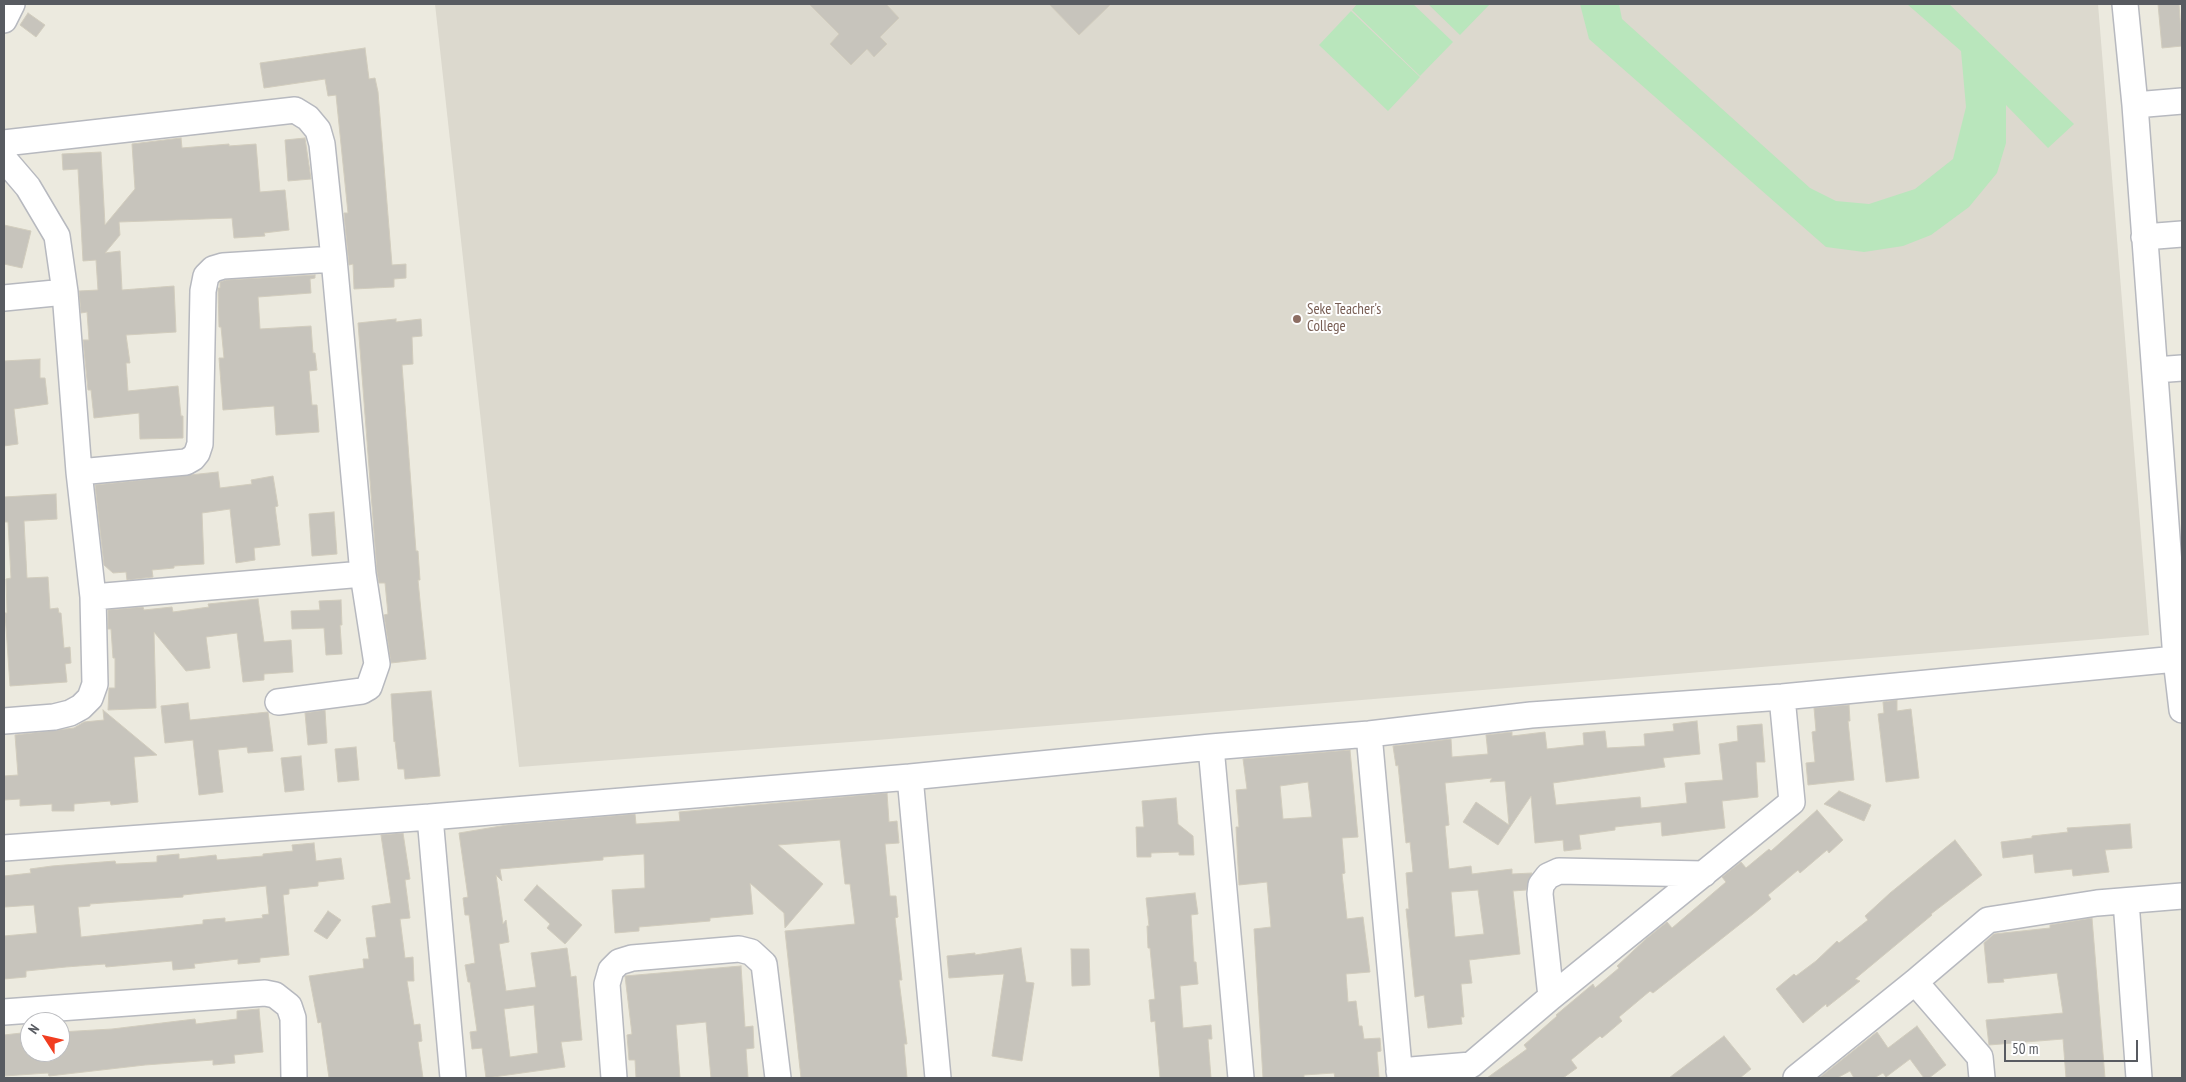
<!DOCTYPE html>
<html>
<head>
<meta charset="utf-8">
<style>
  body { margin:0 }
  #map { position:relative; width:2186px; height:1082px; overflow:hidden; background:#eceadf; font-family:"PT Sans Narrow",sans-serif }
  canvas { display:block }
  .frame { position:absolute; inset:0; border:5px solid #585b61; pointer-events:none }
  .north { position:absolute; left:20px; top:1012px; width:50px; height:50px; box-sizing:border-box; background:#fff; border:1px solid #bcbdc0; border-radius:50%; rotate:305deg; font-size:14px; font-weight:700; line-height:20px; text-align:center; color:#585b61 }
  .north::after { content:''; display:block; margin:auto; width:18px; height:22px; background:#f13d20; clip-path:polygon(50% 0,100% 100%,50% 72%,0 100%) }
  .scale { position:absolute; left:2004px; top:1040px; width:134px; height:22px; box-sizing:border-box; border:2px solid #585b61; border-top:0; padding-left:6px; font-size:15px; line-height:18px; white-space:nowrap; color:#585b61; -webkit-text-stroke:4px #fff; paint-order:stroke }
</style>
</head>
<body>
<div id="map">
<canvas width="2186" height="1082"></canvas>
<div class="frame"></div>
<div class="north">N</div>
<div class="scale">50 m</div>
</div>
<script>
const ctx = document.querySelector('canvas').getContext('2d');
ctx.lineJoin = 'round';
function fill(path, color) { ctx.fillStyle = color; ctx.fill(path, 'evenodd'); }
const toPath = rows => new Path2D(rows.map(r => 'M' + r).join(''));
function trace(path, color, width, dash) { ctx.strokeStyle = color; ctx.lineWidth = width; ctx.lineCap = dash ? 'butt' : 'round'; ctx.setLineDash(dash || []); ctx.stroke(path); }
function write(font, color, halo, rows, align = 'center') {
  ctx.font = font + ' "PT Sans Narrow",sans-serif'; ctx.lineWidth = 4; ctx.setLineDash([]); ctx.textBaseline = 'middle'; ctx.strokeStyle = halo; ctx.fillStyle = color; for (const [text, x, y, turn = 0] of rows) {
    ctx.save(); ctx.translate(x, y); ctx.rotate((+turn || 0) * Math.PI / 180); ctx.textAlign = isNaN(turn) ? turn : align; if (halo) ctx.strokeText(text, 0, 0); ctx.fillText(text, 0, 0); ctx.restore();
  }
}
const education = toPath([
  [435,4,2098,4,2149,635,877,740,519,767]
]);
const green = toPath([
  [1357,4,1413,4,1453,42,1420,76,1352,10],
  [1428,4,1490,4,1460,35],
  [1580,4,1619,4,1622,19,1810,188,1836,201,1869,204,1915,189,1953,159,1966,107,1961,51,1907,4,1949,4,2074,124,2048,148,2006,105,2006,143,1997,173,1969,207,1931,235,1903,246,1864,252,1826,247,1589,39],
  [1351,11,1420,77,1388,111,1319,45]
]);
const building = toPath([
  [809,4,886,4,899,18,880,37,887,44,874,57,867,49,851,65,830,44,839,34,809,4],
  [1049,4,1111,4,1079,35,1049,4],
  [2158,4,2179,4,2182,46,2162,48,2158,4],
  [28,13,45,25,36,37,20,25,28,13],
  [365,48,369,79,375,78,378,92,392,265,406,264,406,278,394,279,394,287,354,289,353,264,349,265,345,225,344,213,348,213,336,95,328,96,325,79,264,88,260,63,365,48],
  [181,138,182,148,229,144,229,146,256,144,260,192,285,190,289,230,264,233,265,236,234,238,232,218,119,222,120,235,105,253,120,251,122,290,174,286,176,332,126,335,130,363,126,363,128,391,178,386,181,416,183,416,183,438,140,439,139,413,94,418,91,390,88,390,83,340,89,340,87,312,81,313,79,291,98,290,96,260,83,261,78,169,63,170,62,154,101,152,105,225,135,189,132,144,181,138],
  [305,138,311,179,288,181,285,140,305,138],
  [4,225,31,231,22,268,4,264,4,225],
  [315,275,315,278,310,279,311,293,258,297,260,329,311,326,313,353,315,353,317,370,309,371,312,405,317,405,319,432,276,435,274,406,223,410,219,358,224,358,221,327,219,327,218,288,220,288,220,282,226,280,315,275],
  [396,319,396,322,421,319,422,336,412,337,413,364,402,365,416,551,418,551,420,580,418,580,421,611,426,659,391,663,384,615,388,614,385,583,379,583,377,572,358,323,396,319],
  [40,359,40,378,45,378,48,404,14,409,18,444,4,446,4,361,40,359],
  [218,472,220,488,252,484,251,480,273,476,278,506,275,507,280,545,254,548,255,560,236,563,230,509,202,513,204,564,174,566,174,568,152,570,153,577,127,580,126,572,113,573,104,565,95,485,218,472],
  [56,494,57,519,24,521,27,578,48,577,50,609,58,608,59,613,61,613,64,648,70,647,71,663,65,664,67,682,10,686,5,613,7,613,6,579,11,578,8,522,4,522,4,497,56,494],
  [334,512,337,554,312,556,309,514,334,512],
  [258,599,264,642,291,640,293,672,264,674,264,680,243,682,237,633,206,637,210,668,186,671,154,632,156,708,108,710,109,688,115,688,115,658,113,658,111,629,108,629,108,610,143,607,144,610,172,607,173,612,209,607,208,604,258,599],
  [341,600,342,625,340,625,342,654,326,655,324,628,292,629,291,611,320,610,319,601,341,600],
  [431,691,440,776,405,779,404,769,398,769,395,741,394,742,391,694,431,691],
  [1897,700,1897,711,1911,709,1919,778,1886,782,1878,714,1884,713,1883,702,1897,700],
  [188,703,190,720,268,712,273,751,248,753,247,747,218,750,223,792,199,795,193,740,165,743,161,706,188,703],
  [1849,705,1850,721,1848,721,1854,780,1808,785,1806,763,1815,762,1812,732,1816,731,1814,708,1849,705],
  [103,710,157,755,134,757,138,802,111,805,110,801,74,804,74,811,52,811,52,804,20,806,20,799,4,800,4,776,18,775,15,735,74,728,84,722,104,720,103,710],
  [325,710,327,743,308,745,305,713,325,710],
  [1697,721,1700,754,1663,758,1665,767,1553,783,1556,805,1640,797,1641,808,1687,803,1685,783,1723,780,1719,744,1738,741,1737,726,1762,724,1765,762,1756,762,1758,797,1722,801,1725,828,1662,836,1661,822,1615,827,1615,830,1579,835,1581,849,1564,851,1563,840,1535,843,1531,796,1498,845,1463,822,1476,802,1509,825,1505,781,1490,782,1492,778,1445,783,1449,825,1445,826,1449,869,1471,866,1472,874,1512,869,1512,874,1532,873,1526,890,1513,891,1520,954,1469,960,1472,983,1461,984,1464,1017,1461,1017,1462,1024,1428,1028,1424,995,1415,997,1406,909,1409,909,1406,873,1413,872,1410,842,1406,843,1398,765,1396,766,1393,746,1451,739,1452,757,1488,754,1486,735,1512,732,1512,736,1545,732,1547,749,1584,745,1583,733,1605,731,1607,748,1645,746,1644,734,1674,731,1673,724,1697,721],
  [1478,890,1484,934,1455,937,1451,892,1478,890],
  [356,747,359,780,338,782,335,749,356,747],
  [1350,750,1358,837,1342,838,1345,873,1342,874,1347,919,1363,917,1370,972,1346,974,1348,1002,1356,1001,1359,1026,1362,1026,1364,1039,1380,1038,1381,1051,1377,1052,1379,1077,1335,1078,1334,1073,1304,1075,1304,1078,1263,1078,1254,929,1271,927,1267,882,1239,885,1236,827,1239,827,1236,790,1247,789,1243,759,1350,750],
  [1308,782,1312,817,1283,819,1280,786,1308,782],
  [301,756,304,790,285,792,281,758,301,756],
  [1839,791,1871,805,1864,821,1824,804,1839,791],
  [887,793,889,822,897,821,899,843,885,844,890,896,896,896,898,917,895,918,902,980,899,980,907,1044,904,1044,907,1078,801,1078,785,931,855,924,850,884,845,884,840,840,778,845,823,884,785,928,784,913,750,883,753,914,710,918,710,921,639,927,639,931,615,933,612,890,645,888,644,854,603,857,603,860,500,869,502,881,496,875,503,924,506,920,509,942,499,944,506,991,536,987,531,953,567,948,571,977,576,976,582,1040,561,1042,565,1067,486,1078,482,1048,472,1049,470,1032,477,1031,470,982,468,982,465,965,475,963,469,915,465,915,463,898,468,897,459,833,507,825,635,814,636,824,680,821,679,812,887,793],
  [534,1005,538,1053,510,1057,504,1009,534,1005],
  [1176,798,1178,824,1193,836,1194,855,1179,855,1179,852,1151,853,1151,857,1137,857,1136,827,1144,827,1142,801,1176,798],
  [1817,810,1843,840,1829,853,1827,850,1800,873,1798,870,1768,895,1771,899,1753,914,1653,993,1650,991,1619,1017,1622,1021,1602,1038,1600,1036,1571,1060,1577,1068,1563,1078,1487,1078,1527,1049,1524,1045,1557,1016,1556,1015,1593,984,1595,988,1619,968,1617,966,1647,938,1667,922,1672,928,1726,882,1722,877,1741,862,1746,868,1769,849,1771,851,1817,810],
  [2130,824,2132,848,2105,850,2109,872,2073,876,2072,869,2035,873,2033,854,2003,858,2001,842,2032,838,2032,836,2068,832,2067,828,2130,824],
  [403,833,410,879,405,880,410,918,400,919,405,958,413,957,414,981,407,981,414,1025,420,1024,422,1041,418,1042,423,1078,329,1078,321,1022,318,1023,309,976,364,968,363,959,369,959,366,938,376,937,372,906,391,903,381,835,403,833],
  [1955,840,1982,875,1931,914,1932,915,1855,979,1860,981,1827,1007,1826,1004,1803,1023,1776,989,1794,974,1796,976,1816,961,1837,941,1839,943,1868,920,1865,916,1890,893,1955,840],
  [314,843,316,861,341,858,344,879,318,882,318,886,289,889,289,894,283,895,289,955,260,958,260,962,238,964,238,959,194,964,195,968,173,970,172,961,106,967,105,964,66,967,26,971,26,977,4,979,4,936,37,933,34,905,5,907,4,876,31,873,30,869,52,866,115,861,116,864,157,862,157,856,179,854,179,859,216,855,217,860,263,856,263,854,293,851,292,845,314,843],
  [266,886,269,914,262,915,263,918,225,922,225,918,203,920,203,924,81,937,78,907,90,906,90,904,183,897,183,895,266,886],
  [537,885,582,925,565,944,547,928,550,924,524,900,537,885],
  [1195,893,1198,914,1191,915,1194,962,1196,962,1198,984,1180,986,1183,1028,1211,1025,1212,1039,1208,1039,1211,1078,1160,1078,1155,1021,1151,1022,1149,1000,1155,999,1150,948,1148,948,1147,926,1149,926,1146,898,1195,893],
  [328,911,341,920,327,939,314,931,328,911],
  [2092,918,2105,1078,2066,1078,2063,1039,1989,1045,1986,1020,2063,1013,2057,973,2003,979,2004,982,1988,983,1984,943,1994,934,2050,928,2050,925,2092,918],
  [1021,948,1026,982,1034,983,1022,1061,992,1056,1004,974,949,978,947,956,975,953,975,955,1021,948],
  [1071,949,1089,949,1090,985,1072,986,1071,949],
  [741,966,745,1027,753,1026,754,1048,746,1049,748,1078,711,1078,706,1022,676,1025,680,1078,636,1078,635,1060,629,1060,627,1035,632,1034,625,976,741,966],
  [259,1009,263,1052,234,1055,235,1063,213,1065,213,1060,145,1065,49,1076,48,1073,4,1076,4,1035,30,1032,30,1052,60,1052,60,1032,112,1029,195,1019,196,1024,237,1019,237,1011,259,1009],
  [1917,1026,1946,1065,1929,1078,1924,1078,1910,1059,1886,1077,1883,1073,1874,1078,1854,1078,1850,1071,1837,1078,1819,1078,1877,1032,1888,1048,1917,1026],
  [1724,1036,1751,1069,1740,1078,1669,1078,1724,1036]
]);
const minor = toPath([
  [2125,4,2135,105,2176,659,2182,710],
  [4,20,12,4],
  [2135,105,2182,101],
  [4,143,295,110,308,118,318,130,322,144,334,259,363,574,377,664,369,687,362,691,278,702],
  [4,159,28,187,57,236,65,292,4,298],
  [2144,237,2182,234],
  [2155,370,2182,368],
  [79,472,186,462,193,458,197,453,200,444,203,291,206,276,213,269,223,266,334,259],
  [93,597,363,574],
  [4,721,54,717,70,713,81,707,90,698,95,684,93,597,79,472,65,292],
  [1369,734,1400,1078],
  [1211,747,1241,1078],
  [910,777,938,1078],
  [430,817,453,1078],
  [4,848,430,817,910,777,1211,747,1369,734,1531,715,1782,697,2176,659],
  [2126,901,2139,1078],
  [1915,982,1980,1057,1982,1078],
  [1551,997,1540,894,1541,885,1548,876,1559,871,1704,874],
  [4,1012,265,993,275,995,289,1006,293,1018,294,1078],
  [1399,1071,1471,1065,1551,997,1792,802,1782,697],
  [614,1078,607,984,611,970,619,962,632,958,739,949,751,952,764,964,778,1078],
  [1796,1078,1915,982,1988,920,2097,903,2182,896]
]);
const markers = [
  [1297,319,5,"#8d6e63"]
];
const educationNames = [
  ["Seke Teacher's",1307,310],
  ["College",1307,327]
];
fill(education, '#dcd9ce');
fill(green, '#b9e6bc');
fill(building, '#c7c4bc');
trace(building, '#d1ccbd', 1);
trace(minor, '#b7b9bf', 28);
trace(minor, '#fff', 25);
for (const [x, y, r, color] of markers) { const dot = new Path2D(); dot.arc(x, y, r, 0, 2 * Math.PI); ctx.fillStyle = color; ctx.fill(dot); trace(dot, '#fff', 2); }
write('15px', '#785e54', '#fff', educationNames, 'left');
</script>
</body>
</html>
